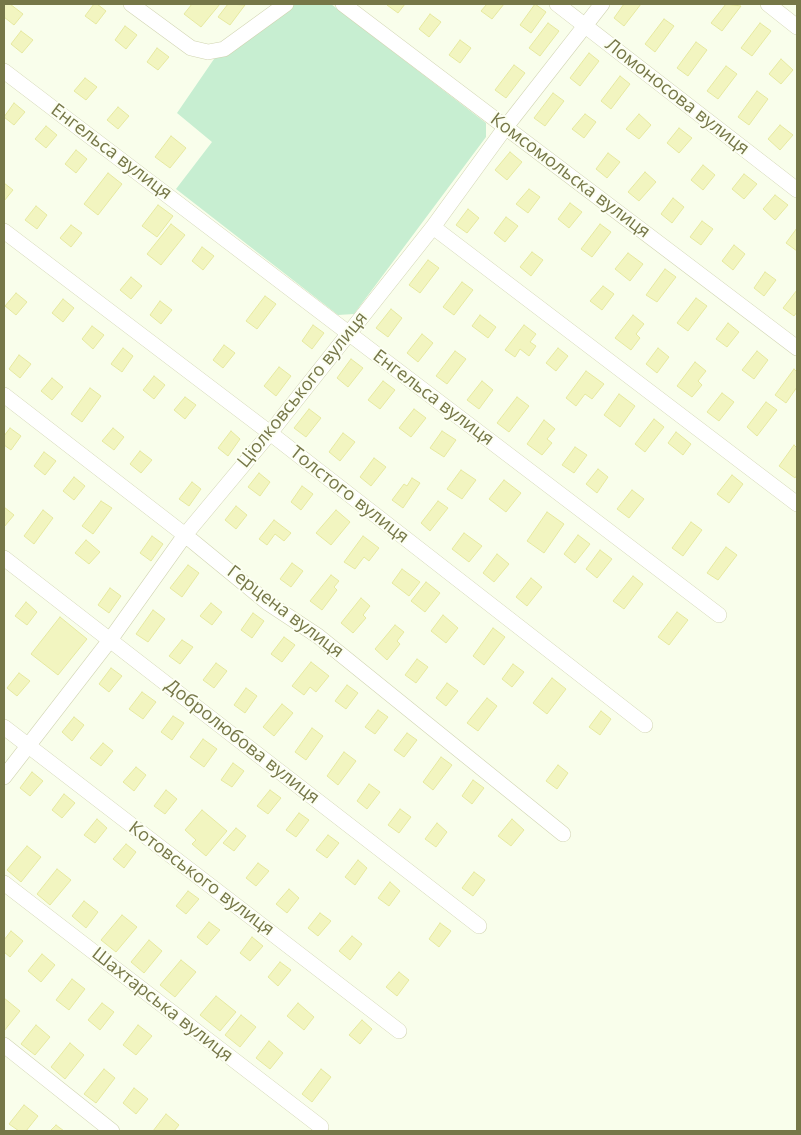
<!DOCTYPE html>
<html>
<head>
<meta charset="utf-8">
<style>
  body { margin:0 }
  #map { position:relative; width:801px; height:1135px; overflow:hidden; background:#f9feeb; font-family:"Open Sans",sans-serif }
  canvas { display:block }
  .frame { position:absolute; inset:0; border:5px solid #767748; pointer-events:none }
</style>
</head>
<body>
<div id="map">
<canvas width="801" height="1135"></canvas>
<div class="frame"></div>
</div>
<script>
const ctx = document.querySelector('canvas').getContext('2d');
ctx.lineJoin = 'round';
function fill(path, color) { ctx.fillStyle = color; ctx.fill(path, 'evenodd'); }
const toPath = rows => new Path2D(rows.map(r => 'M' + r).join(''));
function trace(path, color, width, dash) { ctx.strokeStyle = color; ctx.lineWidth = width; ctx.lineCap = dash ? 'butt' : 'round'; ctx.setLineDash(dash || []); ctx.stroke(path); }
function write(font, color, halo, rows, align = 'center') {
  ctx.font = font + ' "Open Sans",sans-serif'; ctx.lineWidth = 4; ctx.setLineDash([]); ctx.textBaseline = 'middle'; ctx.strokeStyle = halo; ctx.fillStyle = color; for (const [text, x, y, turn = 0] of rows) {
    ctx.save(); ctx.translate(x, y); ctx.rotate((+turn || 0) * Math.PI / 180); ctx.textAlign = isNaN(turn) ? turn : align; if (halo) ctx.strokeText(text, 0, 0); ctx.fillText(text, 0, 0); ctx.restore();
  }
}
const green = toPath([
  [293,4,331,4,486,123,486,137,354,314,338,315,176,189,212,142,177,113,214,59]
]);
const building = toPath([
  [4,4,10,4,23,14,14,25,4,17,4,4],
  [94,4,97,4,106,11,96,24,85,16,94,4],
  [192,4,220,4,201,27,184,14,192,4],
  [228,4,245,5,230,25,218,17,228,4],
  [388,4,405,4,398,13,387,5,388,4],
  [487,4,504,4,492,19,481,11,487,4],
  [535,4,546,12,531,33,520,25,535,4],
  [624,4,641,4,624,26,614,18,624,4],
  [726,4,741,6,722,31,711,23,726,4],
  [430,14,441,22,429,37,419,29,430,14],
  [664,19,674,26,655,52,645,44,664,19],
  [548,23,559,31,540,56,529,48,548,23],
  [760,23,771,31,752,56,741,48,760,23],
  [125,26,137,35,126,49,115,40,125,26],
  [21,31,33,40,22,53,11,44,21,31],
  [460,40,471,48,460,63,449,55,460,40],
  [696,42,707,50,688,76,677,68,696,42],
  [157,48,169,57,158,70,147,62,157,48],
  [589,53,599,61,580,86,570,78,589,53],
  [781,59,793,70,781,84,769,74,781,59],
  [514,65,525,73,506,98,495,90,514,65],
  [726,66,737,74,718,99,707,91,726,66],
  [620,76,630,84,611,109,601,101,620,76],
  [85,78,97,87,86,100,74,91,85,78],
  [757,91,768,99,749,125,738,117,757,91],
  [553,93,564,101,545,126,534,118,553,93],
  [14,103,25,112,14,125,4,117,14,103],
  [118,107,129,116,118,129,107,120,118,107],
  [585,114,596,122,584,138,572,129,585,114],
  [639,114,651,125,639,139,626,129,639,114],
  [780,125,793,135,780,150,768,139,780,125],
  [46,126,57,135,46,148,35,139,46,126],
  [679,128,692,138,679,153,667,143,679,128],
  [171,136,186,148,170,168,155,157,171,136],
  [76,150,87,159,76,173,65,164,76,150],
  [510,152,522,162,507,180,495,170,510,152],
  [608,153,620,162,607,178,596,169,608,153],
  [703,165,715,175,703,190,691,180,703,165],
  [645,172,656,182,639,201,628,192,645,172],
  [108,173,122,184,98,215,84,204,108,173],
  [744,174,757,184,744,199,732,189,744,174],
  [4,183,13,190,4,201,4,183],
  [529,189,540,197,528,213,516,204,529,189],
  [775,195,788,205,775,220,763,209,775,195],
  [673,198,684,207,672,223,661,214,673,198],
  [570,203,582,212,569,228,558,219,570,203],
  [158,205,173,216,157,237,142,226,158,205],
  [36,206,47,215,37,229,25,220,36,206],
  [468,209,479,218,467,233,456,225,468,209],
  [506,217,518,226,505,242,494,233,506,217],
  [702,221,713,229,701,245,690,237,702,221],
  [171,224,185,235,161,265,147,254,171,224],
  [600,224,611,232,592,257,581,249,600,224],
  [71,225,82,233,71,247,60,238,71,225],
  [797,228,797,251,786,243,797,228],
  [734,245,745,254,733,270,722,261,734,245],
  [202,247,214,256,203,270,192,261,202,247],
  [532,252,543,260,531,276,520,267,532,252],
  [628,253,643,264,630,281,615,269,628,253],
  [428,260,439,268,420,293,409,285,428,260],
  [665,269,676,277,657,302,646,295,665,269],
  [765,272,776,280,764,296,754,288,765,272],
  [131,277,142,286,131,299,120,290,131,277],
  [462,282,473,290,454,315,443,307,462,282],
  [603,286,614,294,602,310,590,301,603,286],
  [797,290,797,312,794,316,783,308,797,290],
  [16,293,27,302,16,315,5,306,16,293],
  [265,296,276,304,257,329,246,321,265,296],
  [696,298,707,306,688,331,677,323,696,298],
  [63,299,74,308,63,322,52,313,63,299],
  [160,301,172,310,161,324,150,315,160,301],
  [391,309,402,318,388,337,376,328,391,309],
  [480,315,496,327,488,338,472,326,480,315],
  [633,315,644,324,636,334,640,338,631,350,615,338,633,315],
  [728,323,739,332,727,347,716,339,728,323],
  [313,325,324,333,312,349,302,341,313,325],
  [524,325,536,334,530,342,536,346,529,356,520,349,515,357,505,350,524,325],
  [92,326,104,335,93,349,82,339,92,326],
  [422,334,433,343,418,362,407,353,422,334],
  [224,345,235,353,223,368,213,360,224,345],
  [123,348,133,356,122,372,111,364,123,348],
  [558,348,568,356,556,371,546,363,558,348],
  [658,348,669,357,657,373,646,364,658,348],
  [455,351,466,359,447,384,436,376,455,351],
  [757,351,768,360,754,379,742,370,757,351],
  [19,355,31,364,20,378,9,369,19,355],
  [351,359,363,368,348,387,337,378,351,359],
  [695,362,706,371,698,381,702,385,692,397,677,386,695,362],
  [279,367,291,376,276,396,264,386,279,367],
  [794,369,797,372,797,387,786,403,775,395,794,369],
  [586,371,604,384,592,399,585,394,576,406,566,398,586,371],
  [154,376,165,385,154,399,143,390,154,376],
  [52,378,63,387,52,400,41,391,52,378],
  [383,381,395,390,380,409,368,400,383,381],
  [482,381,493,390,479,409,467,400,482,381],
  [90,388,101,396,82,422,71,414,90,388],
  [722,393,734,402,719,421,707,412,722,393],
  [619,394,635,406,620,427,604,415,619,394],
  [185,397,196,405,185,419,174,410,185,397],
  [517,397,529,406,509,432,497,423,517,397],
  [766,402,777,410,757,436,747,427,766,402],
  [309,409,321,418,306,437,294,428,309,409],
  [414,409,426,418,411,437,399,428,414,409],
  [654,419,664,427,645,452,635,444,654,419],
  [544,420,555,429,547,439,552,443,542,455,527,444,544,420],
  [10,428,21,436,11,450,4,445,4,436,10,428],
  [113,428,124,437,114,450,102,441,113,428],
  [231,431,240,439,228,456,218,448,231,431],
  [442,431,456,440,444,457,430,448,442,431],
  [676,432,691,444,683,455,668,443,676,432],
  [343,433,355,442,340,461,329,452,343,433],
  [794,445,797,448,797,475,795,478,779,466,794,445],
  [575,447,587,455,574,473,562,465,575,447],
  [140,451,152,460,141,473,130,464,140,451],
  [44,452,56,461,45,475,34,466,44,452],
  [374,458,386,467,371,486,360,477,374,458],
  [598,469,608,477,597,493,586,484,598,469],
  [461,470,476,480,462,499,447,489,461,470],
  [259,473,270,482,260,496,248,487,259,473],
  [732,475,743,484,729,503,717,494,732,475],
  [74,477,85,486,74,500,63,491,74,477],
  [412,478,420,483,403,508,392,500,404,484,407,486,412,478],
  [504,480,521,493,506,512,489,499,504,480],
  [192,482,201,489,189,506,179,499,192,482],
  [302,486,313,494,301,510,291,502,302,486],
  [632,490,644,499,629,518,617,509,632,490],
  [101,501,112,508,93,534,82,526,101,501],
  [438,501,448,508,430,531,421,523,438,501],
  [236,506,247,515,236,529,225,520,236,506],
  [4,507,14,515,4,527,4,507],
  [43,510,53,518,34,544,24,536,43,510],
  [336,510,350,522,331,545,316,533,336,510],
  [547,512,564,524,544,553,527,541,547,512],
  [274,520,291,533,284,541,275,534,267,545,259,539,274,520],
  [691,522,702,530,683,556,672,548,691,522],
  [464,533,482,546,469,562,452,549,464,533],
  [578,535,590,544,575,563,564,554,578,535],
  [152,536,163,544,151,561,140,553,152,536],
  [363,536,379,548,369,561,364,557,355,569,344,562,363,536],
  [86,540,100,552,89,564,75,553,86,540],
  [726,547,737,555,718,580,707,573,726,547],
  [600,550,612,559,597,578,586,569,600,550],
  [497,554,509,564,494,582,483,573,497,554],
  [292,563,303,571,291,587,280,579,292,563],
  [188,565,199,573,182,597,170,588,188,565],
  [402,569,420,582,409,596,392,583,402,569],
  [331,575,339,581,334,587,337,590,322,610,310,601,331,575],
  [633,576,643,584,624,609,613,601,633,576],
  [531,578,542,587,527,606,516,597,531,578],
  [426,582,440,593,425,612,411,601,426,582],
  [110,588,121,596,109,613,98,605,110,588],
  [361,598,370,606,363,615,366,618,353,633,341,623,361,598],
  [26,602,37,612,27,625,15,616,26,602],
  [211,603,222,612,212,625,200,616,211,603],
  [153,610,165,619,148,642,136,634,153,610],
  [677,612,688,620,669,645,658,637,677,612],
  [253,613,264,621,252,638,241,630,253,613],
  [443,615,458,628,446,643,431,631,443,615],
  [60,617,87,639,58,675,31,654,60,617],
  [395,625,404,632,397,641,400,644,387,660,375,649,395,625],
  [493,628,505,637,484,665,473,656,493,628],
  [284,637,295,645,282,662,271,654,284,637],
  [182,640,193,647,180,664,169,656,182,640],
  [417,659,428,667,416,683,405,675,417,659],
  [311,662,329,676,316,692,310,687,304,695,292,686,311,662],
  [216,663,227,671,214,688,203,680,216,663],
  [513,664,524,672,512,687,502,679,513,664],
  [111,668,122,676,109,692,99,684,111,668],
  [19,673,30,681,17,696,7,688,19,673],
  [552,678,566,689,547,714,533,703,552,678],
  [447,683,458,691,446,706,436,698,447,683],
  [347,685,358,693,346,709,335,701,347,685],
  [246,688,257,696,245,713,234,705,246,688],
  [142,692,156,702,143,719,129,709,142,692],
  [487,698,497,706,478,731,467,723,487,698],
  [282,704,293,713,274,736,263,727,282,704],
  [378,710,388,717,375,734,365,727,378,710],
  [601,711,611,719,600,735,589,727,601,711],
  [173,716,184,723,172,740,161,732,173,716],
  [74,717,84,725,72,741,62,732,74,717],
  [312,728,323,736,306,760,295,752,312,728],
  [407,733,417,740,404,757,394,750,407,733],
  [203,739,217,749,204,767,190,757,203,739],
  [103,743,113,751,101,766,90,758,103,743],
  [344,752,356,761,338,785,327,776,344,752],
  [441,757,452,765,433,790,423,782,441,757],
  [233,763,244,771,232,787,221,780,233,763],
  [558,765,568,773,557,789,546,781,558,765],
  [136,767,146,775,134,791,123,782,136,767],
  [32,772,43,781,30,796,20,788,32,772],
  [473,780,484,788,472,804,462,796,473,780],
  [369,784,380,792,367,809,357,801,369,784],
  [166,790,177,799,165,814,154,806,166,790],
  [270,790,281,798,268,814,257,806,270,790],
  [64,794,75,803,62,818,52,810,64,794],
  [400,809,411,817,399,833,388,825,400,809],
  [202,810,227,831,206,856,192,844,196,840,185,830,202,810],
  [299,813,309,820,296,837,286,830,299,813],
  [97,819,107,828,95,843,84,835,97,819],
  [512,819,524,830,511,846,498,836,512,819],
  [437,823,447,832,436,847,425,839,437,823],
  [236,828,246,836,234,851,223,843,236,828],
  [328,835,339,843,327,858,316,850,328,835],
  [126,844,136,852,124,868,113,859,126,844],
  [27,846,41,857,21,882,7,870,27,846],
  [358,860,367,868,355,885,345,877,358,860],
  [258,863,269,871,256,886,246,878,258,863],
  [57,869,71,880,50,905,37,894,57,869],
  [474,872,485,880,473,896,462,888,474,872],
  [390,882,400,891,389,906,378,898,390,882],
  [289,889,299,898,287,913,276,904,289,889],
  [188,891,199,899,186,914,176,906,188,891],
  [84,901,98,912,86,928,72,916,84,901],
  [320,913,331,921,318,936,308,928,320,913],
  [122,915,137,927,116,952,101,940,122,915],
  [209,922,220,930,207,945,197,937,209,922],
  [440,923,451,931,439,947,429,939,440,923],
  [11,931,23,941,10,957,4,952,4,940,11,931],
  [352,936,362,944,350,960,339,951,352,936],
  [252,937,263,946,250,961,240,953,252,937],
  [149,940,162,951,144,973,131,962,149,940],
  [42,954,55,965,41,982,28,971,42,954],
  [181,960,196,972,175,997,160,985,181,960],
  [280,962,291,970,278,986,268,977,280,962],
  [399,972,409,980,397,996,386,987,399,972],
  [72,979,85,989,69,1010,56,1000,72,979],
  [216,996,236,1012,220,1031,200,1015,216,996],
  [4,998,20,1011,4,1031,4,998],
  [102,1003,114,1012,100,1030,88,1020,102,1003],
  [298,1003,314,1017,304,1030,287,1016,298,1003],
  [241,1015,256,1027,240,1047,225,1035,241,1015],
  [362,1020,372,1029,360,1044,349,1035,362,1020],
  [36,1025,50,1037,35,1055,21,1044,36,1025],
  [138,1025,152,1036,136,1055,123,1045,138,1025],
  [269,1041,283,1053,270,1069,256,1058,269,1041],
  [70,1043,84,1055,65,1079,51,1067,70,1043],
  [104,1069,115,1078,96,1103,84,1094,104,1069],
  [321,1069,331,1077,312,1102,302,1094,321,1069],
  [134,1088,148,1099,136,1114,123,1103,134,1088],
  [24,1105,38,1116,26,1131,19,1131,9,1124,24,1105],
  [166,1114,179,1125,174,1131,153,1131,166,1114],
  [56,1125,64,1131,50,1131,56,1125]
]);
const minor = toPath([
  [131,4,191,48,208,52,224,49,286,4],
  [343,4,797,348],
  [557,4,797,190],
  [768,4,797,27],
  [4,71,719,615],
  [433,227,797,504],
  [4,231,270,433,645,725],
  [4,395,185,535,268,603,318,636,563,834],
  [4,558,479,926],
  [4,727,399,1031],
  [4,777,110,640,185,535,270,433,433,227,505,128,602,4],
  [4,883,321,1127],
  [4,1045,112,1131]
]);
const streetNames = [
  ["Ломоносова вулиця",677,97,38],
  ["Енгельса вулиця",111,152,37],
  ["Комсомольска вулиця",570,176,37],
  ["Ціолковського вулиця",303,390,-51],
  ["Енгельса вулиця",433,398,37],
  ["Толстого вулиця",349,495,38],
  ["Герцена вулиця",285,612,37],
  ["Добролюбова вулиця",242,742,38],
  ["Котовського вулиця",201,879,37],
  ["Шахтарська вулиця",162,1005,38]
];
fill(green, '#c7eed1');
fill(building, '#f2f5c0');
trace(building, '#e6e99f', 1);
trace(minor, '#d1d4b1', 16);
trace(minor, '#fff', 15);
write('18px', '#767748', '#fcfff2', streetNames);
</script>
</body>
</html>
